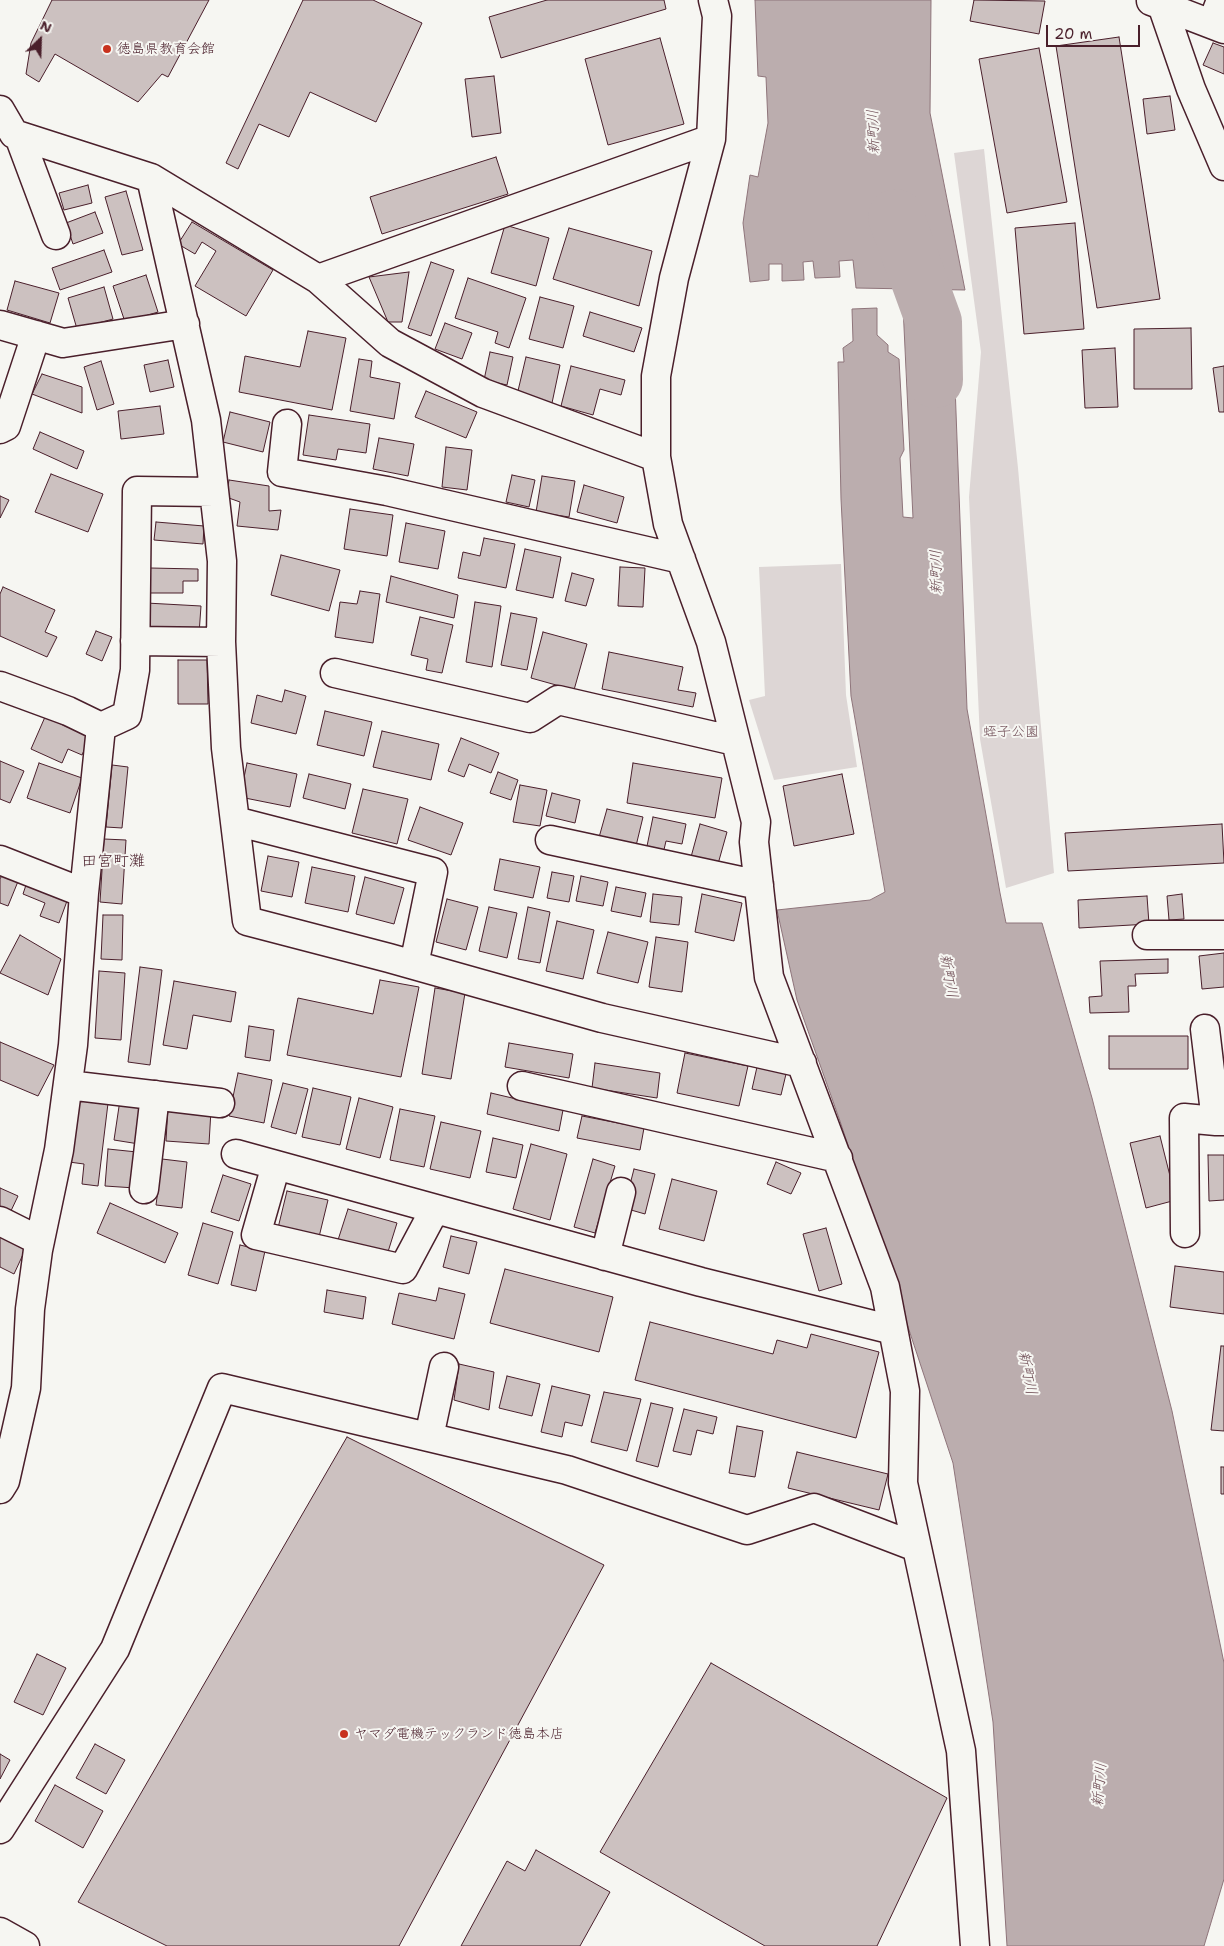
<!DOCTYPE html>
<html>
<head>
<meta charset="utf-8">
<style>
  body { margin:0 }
  #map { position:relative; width:1224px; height:1946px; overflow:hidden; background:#f6f6f2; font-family:"Shantell Sans",sans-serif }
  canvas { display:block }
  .north { position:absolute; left:15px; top:15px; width:50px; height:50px; -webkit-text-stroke:4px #f6f6f2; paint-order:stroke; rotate:24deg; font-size:14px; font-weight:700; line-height:20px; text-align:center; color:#4a1f2b }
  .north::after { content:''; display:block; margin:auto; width:18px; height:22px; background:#4a1f2b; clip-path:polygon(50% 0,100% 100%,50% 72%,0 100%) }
  .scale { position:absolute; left:1046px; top:25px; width:94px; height:22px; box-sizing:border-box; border:2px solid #4a1f2b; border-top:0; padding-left:6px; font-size:15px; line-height:18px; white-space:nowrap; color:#4a1f2b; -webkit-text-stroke:4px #f6f6f2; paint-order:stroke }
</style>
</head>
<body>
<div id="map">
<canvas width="1224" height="1946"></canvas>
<div class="north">N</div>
<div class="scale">20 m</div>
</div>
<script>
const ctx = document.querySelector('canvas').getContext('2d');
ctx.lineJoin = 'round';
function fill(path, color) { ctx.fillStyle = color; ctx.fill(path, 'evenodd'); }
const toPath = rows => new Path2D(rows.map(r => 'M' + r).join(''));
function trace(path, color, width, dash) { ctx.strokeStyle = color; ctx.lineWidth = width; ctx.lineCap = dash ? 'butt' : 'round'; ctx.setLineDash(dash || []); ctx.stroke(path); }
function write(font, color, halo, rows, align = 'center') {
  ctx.font = font + ' "Shantell Sans","Klee One",sans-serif'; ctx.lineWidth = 4; ctx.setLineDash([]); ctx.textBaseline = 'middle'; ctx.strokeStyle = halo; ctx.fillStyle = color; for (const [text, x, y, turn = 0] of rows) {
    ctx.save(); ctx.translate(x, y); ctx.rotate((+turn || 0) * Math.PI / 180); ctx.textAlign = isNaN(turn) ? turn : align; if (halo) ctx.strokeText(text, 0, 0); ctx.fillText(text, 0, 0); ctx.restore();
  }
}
const green = toPath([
  [984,149,1018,468,1054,873,1006,888,980,739,969,497,981,352,954,153],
  [841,564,846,695,857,767,774,780,749,700,765,696,759,567]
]);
const water = toPath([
  [755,0,931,0,930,113,965,290,856,288,853,260,839,261,840,277,815,278,813,261,803,262,804,280,782,281,782,264,769,264,769,280,750,282,743,223,750,175,758,177,768,123,766,77,758,76,755,0],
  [952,304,967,709,1000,893,1006,923,1042,923,1092,1098,1172,1411,1224,1663,1224,1879,1204,1946,1007,1946,993,1722,953,1463,840,1121,797,1000,777,910,870,900,885,892,851,696,841,499,838,362,844,362,843,348,853,341,852,309,877,308,877,335,888,345,888,352,899,359,904,450,900,458,903,517,913,518,903,306,952,304]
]);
const river = toPath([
  [896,217,934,322,935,380]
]);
const building = toPath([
  [52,0,209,0,168,77,162,74,138,102,55,54,39,82,26,74,31,43,52,0],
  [303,0,373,0,422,23,376,122,310,92,289,137,259,124,238,169,226,163,303,0],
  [547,0,664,0,666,9,501,58,489,17,547,0],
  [974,0,1045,1,1039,34,970,21,974,0],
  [1119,37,1160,299,1097,308,1056,46,1119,37],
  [660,38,684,124,608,145,585,59,660,38],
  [1213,43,1224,47,1224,74,1203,65,1213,43],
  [1039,48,1067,202,1007,213,979,59,1039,48],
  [494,76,501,133,472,137,465,79,494,76],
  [1170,96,1175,130,1147,134,1143,99,1170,96],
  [496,157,508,194,382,234,370,197,496,157],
  [88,185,92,203,64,210,59,193,88,185],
  [126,191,143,250,122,255,105,197,126,191],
  [95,212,103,233,73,244,66,223,95,212],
  [192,222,273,270,246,316,195,286,216,251,202,242,195,254,178,244,192,222],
  [1075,223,1084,329,1024,334,1015,228,1075,223],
  [505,225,549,238,536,286,491,273,505,225],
  [569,228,652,251,639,306,553,279,569,228],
  [104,250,112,272,60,290,52,268,104,250],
  [431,262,454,270,431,336,408,328,431,262],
  [409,272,402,322,388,322,369,277,409,272],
  [146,275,158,312,125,322,113,286,146,275],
  [468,278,526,298,509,348,495,343,498,332,455,318,468,278],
  [15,281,59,293,50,323,7,310,15,281],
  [104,287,113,319,77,329,68,298,104,287],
  [540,297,574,306,563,348,529,339,540,297],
  [590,312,642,328,634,352,583,336,590,312],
  [445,323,472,333,462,359,435,349,445,323],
  [1191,328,1192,389,1134,389,1134,329,1191,328],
  [308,331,346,338,332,410,239,392,245,356,300,367,308,331],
  [1115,348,1118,407,1085,408,1082,350,1115,348],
  [490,352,513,357,507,385,484,380,490,352],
  [526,357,560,365,552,403,517,395,526,357],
  [359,359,372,361,370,377,400,383,394,419,350,411,359,359],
  [168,360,174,387,150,392,144,365,168,360],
  [101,361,114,404,97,410,84,367,101,361],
  [571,366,625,380,621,395,600,389,593,415,561,406,571,366],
  [1224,366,1224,412,1219,412,1213,368,1224,366],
  [42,374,82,387,82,413,32,394,42,374],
  [426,391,477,412,466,438,415,417,426,391],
  [160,406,164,434,121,439,118,411,160,406],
  [230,412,270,422,263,452,223,442,230,412],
  [309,415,370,424,366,453,338,449,336,460,303,455,309,415],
  [40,432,84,451,77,469,33,449,40,432],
  [379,438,414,444,408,476,373,469,379,438],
  [446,447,472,450,467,490,442,487,446,447],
  [51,474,103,494,88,532,35,512,51,474],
  [512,475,535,480,529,507,506,502,512,475],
  [542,476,575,481,569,517,536,512,542,476],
  [229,480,269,486,269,511,281,510,278,530,237,526,240,502,226,497,229,480],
  [584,485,624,497,617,523,577,512,584,485],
  [0,496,9,500,0,518,0,496],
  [350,509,393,515,387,556,344,549,350,509],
  [156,522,204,526,203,544,154,540,156,522],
  [406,523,445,531,438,569,399,562,406,523],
  [484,538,515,544,506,588,458,578,463,552,480,556,484,538],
  [525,549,561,557,553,598,516,590,525,549],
  [281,555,340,570,329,611,271,595,281,555],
  [620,567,645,568,643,607,618,606,620,567],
  [150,568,198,569,198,581,183,581,183,593,150,593,150,568],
  [572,573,594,579,586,606,565,601,572,573],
  [391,576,458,595,454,618,386,602,391,576],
  [3,587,55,610,45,632,57,637,47,657,0,636,0,594,3,587],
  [360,591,380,594,373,643,335,637,340,602,357,604,360,591],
  [475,602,501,606,492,667,466,662,475,602],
  [146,603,201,606,199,634,145,630,146,603],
  [511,613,537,618,527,670,501,665,511,613],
  [420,617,453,625,442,673,426,670,428,659,411,655,420,617],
  [96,631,112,637,102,661,86,654,96,631],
  [543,632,587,644,574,690,531,678,543,632],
  [609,652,683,667,678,690,696,693,693,707,602,689,609,652],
  [178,660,207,660,208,704,178,704,178,660],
  [285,690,306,696,296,734,251,723,257,695,282,702,285,690],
  [325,711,372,722,364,756,317,745,325,711],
  [45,717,90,737,82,755,68,749,62,763,31,749,45,717],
  [382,731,439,744,431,780,373,767,382,731],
  [461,738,499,753,491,773,469,764,464,777,448,771,461,738],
  [0,761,24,771,10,803,0,799,0,761],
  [39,763,82,778,70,813,27,798,39,763],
  [247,763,297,774,290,807,240,797,247,763],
  [633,763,722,778,715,818,627,803,633,763],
  [112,765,128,767,122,828,106,827,112,765],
  [498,772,518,780,511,800,490,793,498,772],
  [309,774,351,784,345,809,303,798,309,774],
  [842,774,854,834,794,846,783,786,842,774],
  [520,785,547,790,540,826,513,822,520,785],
  [363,789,408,799,397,844,352,833,363,789],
  [552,793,580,800,575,823,546,816,552,793],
  [420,807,463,823,451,855,408,840,420,807],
  [607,809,643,817,635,850,598,841,607,809],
  [653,817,686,824,682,844,666,841,663,854,646,851,653,817],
  [700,824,727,832,718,864,691,857,700,824],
  [1222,824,1224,863,1068,871,1065,833,1222,824],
  [104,839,126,840,122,904,100,902,104,839],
  [268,856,299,862,292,897,261,891,268,856],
  [500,859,540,867,533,898,494,890,500,859],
  [312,867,355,876,348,912,305,903,312,867],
  [552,872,574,876,569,902,547,898,552,872],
  [3,873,19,879,8,906,0,903,0,879,3,873],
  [581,876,608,882,603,906,576,901,581,876],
  [365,877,404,888,394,924,356,914,365,877],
  [28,879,67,901,59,923,40,916,45,903,23,894,28,879],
  [616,887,646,893,641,917,611,911,616,887],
  [653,894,682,897,679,925,650,922,653,894],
  [702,894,742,903,734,941,695,932,702,894],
  [1182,894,1184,919,1169,920,1167,896,1182,894],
  [1147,896,1149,924,1079,928,1078,900,1147,896],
  [447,899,478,907,466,950,436,942,447,899],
  [489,907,517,913,507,958,479,951,489,907],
  [528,907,550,912,540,963,518,959,528,907],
  [103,915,123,915,122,960,101,959,103,915],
  [557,921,594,930,583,979,546,971,557,921],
  [608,932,648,942,638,983,597,973,608,932],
  [20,935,61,959,48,995,0,973,20,935],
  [656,937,688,942,682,992,649,987,656,937],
  [1224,953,1224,987,1202,989,1199,956,1224,953],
  [1168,959,1168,973,1135,974,1136,986,1128,986,1129,1012,1090,1013,1089,997,1102,996,1100,961,1168,959],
  [140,967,162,970,150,1065,128,1062,140,967],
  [99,971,125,973,121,1040,95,1038,99,971],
  [380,980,419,987,401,1077,287,1055,298,998,373,1014,380,980],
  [174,981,236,992,231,1022,193,1015,187,1049,163,1045,174,981],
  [435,988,465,993,451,1079,422,1074,435,988],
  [249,1026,274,1030,270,1061,245,1057,249,1026],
  [1109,1036,1188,1036,1188,1069,1109,1069,1109,1036],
  [0,1042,54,1065,38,1096,0,1080,0,1042],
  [509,1043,573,1054,569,1078,505,1067,509,1043],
  [685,1053,748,1066,739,1106,677,1093,685,1053],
  [595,1063,660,1073,657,1098,592,1088,595,1063],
  [757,1067,786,1074,781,1095,752,1089,757,1067],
  [238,1073,272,1080,264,1123,229,1116,238,1073],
  [283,1083,308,1089,296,1134,271,1127,283,1083],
  [313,1088,351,1097,340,1145,302,1137,313,1088],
  [77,1091,109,1095,98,1186,82,1184,84,1164,69,1162,77,1091],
  [491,1093,563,1110,559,1131,487,1114,491,1093],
  [359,1098,393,1107,380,1158,346,1149,359,1098],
  [120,1100,145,1104,139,1144,114,1140,120,1100],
  [168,1106,211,1110,209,1144,166,1141,168,1106],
  [400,1109,435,1116,424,1167,390,1160,400,1109],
  [582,1116,644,1128,640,1150,577,1138,582,1116],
  [441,1122,481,1131,470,1178,430,1169,441,1122],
  [1160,1136,1176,1200,1146,1208,1130,1143,1160,1136],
  [493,1138,523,1145,516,1178,486,1172,493,1138],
  [531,1144,567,1154,550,1220,513,1209,531,1144],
  [108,1149,137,1152,135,1188,105,1186,108,1149],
  [1208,1155,1224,1155,1224,1200,1209,1201,1208,1155],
  [162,1159,187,1162,182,1208,156,1205,162,1159],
  [593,1159,615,1166,595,1233,574,1227,593,1159],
  [776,1162,801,1173,791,1194,767,1184,776,1162],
  [634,1169,655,1174,645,1214,624,1208,634,1169],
  [223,1175,251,1184,239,1221,211,1212,223,1175],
  [672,1179,717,1191,704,1241,659,1229,672,1179],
  [0,1188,18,1196,9,1215,0,1211,0,1188],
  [287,1191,328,1200,319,1237,278,1228,287,1191],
  [110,1203,178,1233,165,1263,97,1233,110,1203],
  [348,1209,397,1223,387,1255,338,1240,348,1209],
  [203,1223,233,1232,218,1284,188,1275,203,1223],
  [826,1228,842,1284,819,1291,803,1234,826,1228],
  [0,1236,26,1248,14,1274,0,1267,0,1236],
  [451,1236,477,1242,469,1274,443,1267,451,1236],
  [240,1245,265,1251,256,1291,231,1285,240,1245],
  [1175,1266,1224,1272,1224,1314,1170,1307,1175,1266],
  [505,1269,613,1297,599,1352,490,1323,505,1269],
  [439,1288,465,1294,454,1339,392,1324,399,1293,436,1301,439,1288],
  [327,1290,366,1297,363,1319,324,1312,327,1290],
  [650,1322,773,1354,777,1340,807,1348,811,1334,879,1352,856,1438,635,1380,650,1322],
  [1221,1346,1224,1346,1224,1431,1211,1430,1221,1346],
  [459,1364,494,1372,489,1410,454,1400,459,1364],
  [507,1376,540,1384,532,1416,499,1408,507,1376],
  [552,1386,590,1395,582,1426,565,1422,562,1437,541,1432,552,1386],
  [604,1392,641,1399,627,1451,591,1442,604,1392],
  [651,1403,673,1408,658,1467,636,1461,651,1403],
  [684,1409,717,1417,713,1434,697,1430,691,1455,673,1451,684,1409],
  [737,1426,763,1431,755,1477,729,1473,737,1426],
  [347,1437,604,1565,399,1946,167,1946,78,1902,347,1437],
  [797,1452,888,1474,879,1510,788,1488,797,1452],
  [1221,1467,1224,1467,1224,1494,1221,1494,1221,1467],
  [37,1654,66,1668,43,1715,14,1702,37,1654],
  [711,1663,947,1798,877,1946,765,1946,600,1852,711,1663],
  [95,1744,125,1760,106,1794,76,1778,95,1744],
  [0,1754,10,1760,0,1779,0,1754],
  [55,1785,103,1811,83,1848,35,1821,55,1785],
  [536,1850,610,1892,580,1946,461,1946,507,1861,525,1871,536,1850]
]);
const minor = toPath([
  [713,0,717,16,711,139,674,278,656,376,656,457,668,524,711,642,756,822,754,842,769,977,885,1287,905,1391,903,1483,961,1751,975,1946],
  [1151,1,1224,29],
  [1162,5,1191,89,1224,166],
  [1212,24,1221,0],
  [0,110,14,134,151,178,318,279,711,139],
  [19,136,56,235],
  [151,178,206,420,222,561,221,642,226,748,247,921,389,958,602,1018,802,1063],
  [318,279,390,343,483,393,656,457],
  [0,325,63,343,185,324],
  [287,424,282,472,387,491,681,559],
  [0,429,6,426,36,335],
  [135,641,221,642],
  [335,673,530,718,558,700,735,741],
  [0,686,68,711,101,727,84,893,0,860],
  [101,727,127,715,135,670,137,491,214,492],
  [235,821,433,872,414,965],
  [550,840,759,885],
  [1147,935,1224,935],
  [1205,1029,1216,1121,1224,1121],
  [68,1085,220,1103],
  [522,1086,838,1158],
  [236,1154,701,1282,893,1330],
  [276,1165,256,1235,403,1269,435,1209],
  [144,1189,155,1095],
  [0,1221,40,1241],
  [1185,1233,1184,1118,1216,1121],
  [605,1256,621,1192],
  [429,1437,444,1367],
  [0,1489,5,1481,26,1388,30,1309,38,1250,59,1150,73,1045,84,893],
  [0,1829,115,1649,222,1388,567,1470,747,1530,814,1508,916,1547]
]);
const major = toPath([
  [0,1932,25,1946]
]);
const markers = [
  [107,49,5,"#c8321e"],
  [344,1734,5,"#c8321e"]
];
const poiNames = [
  ["徳島県教育会館",117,49],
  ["ヤマダ電機テックランド徳島本店",354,1734]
];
const parkNames = [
  ["蛭子公園",1011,732]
];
const waterNames = [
  ["新町川",874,132,-92],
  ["新町川",937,572,-91],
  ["新町川",948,976,80],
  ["新町川",1027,1373,79],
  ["新町川",1100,1785,-85]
];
const quarterNames = [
  ["田宮町灘",113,862]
];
fill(green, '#ddd6d5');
fill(water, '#bbadae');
trace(water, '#8e747a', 1);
trace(river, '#bbadae', 56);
fill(building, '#ccc1c0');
trace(building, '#4a1f2b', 1);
trace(minor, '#4a1f2b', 31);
trace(major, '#4a1f2b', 31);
trace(minor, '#f6f6f2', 28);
trace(major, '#f6f6f2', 28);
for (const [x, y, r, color] of markers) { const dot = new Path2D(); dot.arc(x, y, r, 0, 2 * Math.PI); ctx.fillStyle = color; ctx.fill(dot); trace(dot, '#f6f6f2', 2); }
write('14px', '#4a1f2b', '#f6f6f2', poiNames, 'left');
write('14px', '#6f4d56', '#f6f6f2', parkNames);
write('italic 15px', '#6c4a52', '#f6f6f2', waterNames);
write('16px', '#4a1f2b', '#f6f6f2', quarterNames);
</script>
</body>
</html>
